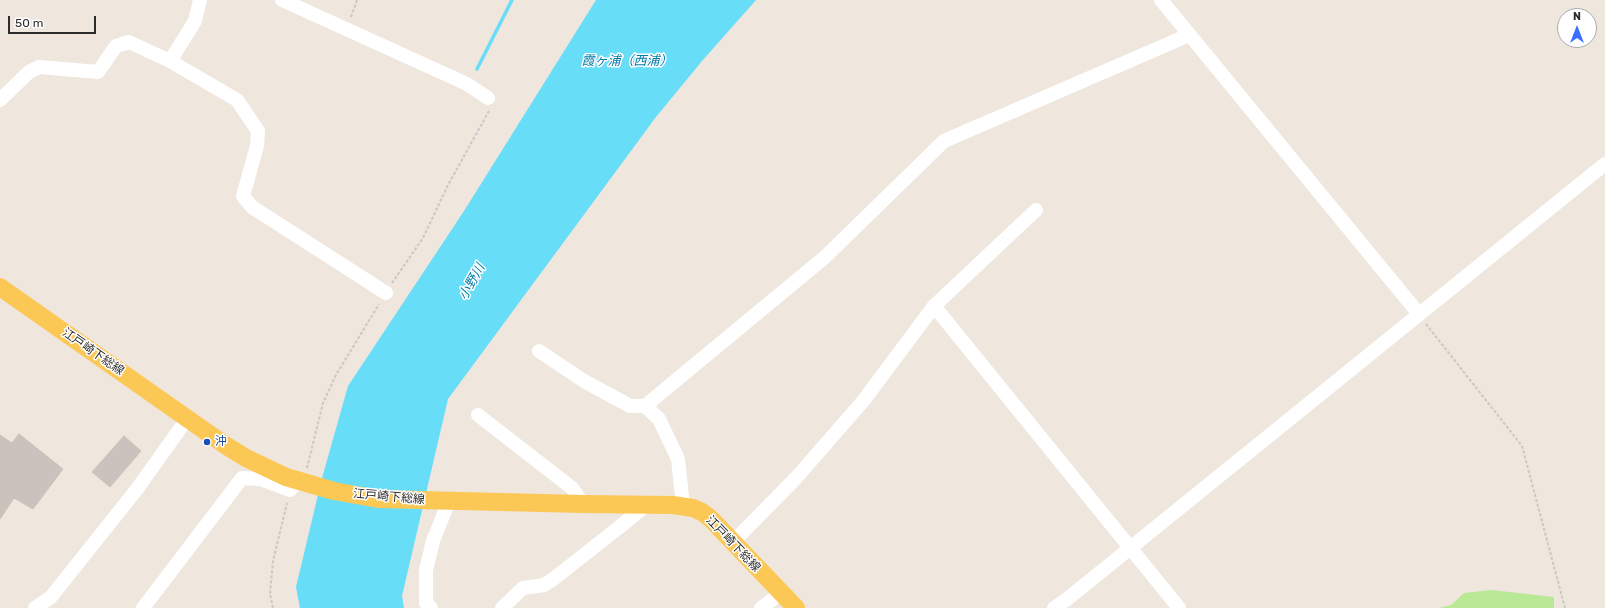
<!DOCTYPE html>
<html>
<head>
<meta charset="utf-8">
<style>
  body { margin:0 }
  #map { position:relative; width:1605px; height:608px; overflow:hidden; background:#efe6dd; font-family:Rubik,sans-serif }
  canvas { display:block }
  .north { position:absolute; left:1557px; top:8px; width:40px; height:40px; box-sizing:border-box; background:#fff; border:1px solid #ababab; border-radius:50%; rotate:0deg; font-size:11px; font-weight:700; line-height:16px; text-align:center; color:#2c2c2c }
  .north::after { content:''; display:block; margin:auto; width:14px; height:18px; background:#3a6eff; clip-path:polygon(50% 0,100% 100%,50% 72%,0 100%) }
  .scale { position:absolute; left:8px; top:16px; width:88px; height:18px; box-sizing:border-box; border:2px solid #2c2c2c; border-top:0; padding-left:5px; font-size:12px; line-height:14px; white-space:nowrap; color:#2c2c2c; -webkit-text-stroke:3px #fff; paint-order:stroke }
</style>
</head>
<body>
<div id="map">
<canvas width="1605" height="608"></canvas>
<div class="north">N</div>
<div class="scale">50 m</div>
</div>
<script>
const ctx = document.querySelector('canvas').getContext('2d');
ctx.lineJoin = 'round';
function fill(path, color) { ctx.fillStyle = color; ctx.fill(path, 'evenodd'); }
const toPath = rows => new Path2D(rows.map(r => 'M' + r).join(''));
function trace(path, color, width, dash) { ctx.strokeStyle = color; ctx.lineWidth = width; ctx.lineCap = dash ? 'butt' : 'round'; ctx.setLineDash(dash || []); ctx.stroke(path); }
function write(font, color, halo, rows, align = 'center') {
  ctx.font = font + ' Rubik,"Noto Sans JP",sans-serif'; ctx.lineWidth = 3; ctx.setLineDash([]); ctx.textBaseline = 'middle'; ctx.strokeStyle = halo; ctx.fillStyle = color; for (const [text, x, y, turn = 0] of rows) {
    ctx.save(); ctx.translate(x, y); ctx.rotate((+turn || 0) * Math.PI / 180); ctx.textAlign = isNaN(turn) ? turn : align; if (halo) ctx.strokeText(text, 0, 0); ctx.fillText(text, 0, 0); ctx.restore();
  }
}
const green = toPath([
  [1492,590,1554,597,1554,608,1439,608,1451,605,1464,593]
]);
const water = toPath([
  [596,0,756,0,702,61,656,117,448,399,402,596,404,608,300,608,296,587,322,478,348,386,464,211]
]);
const stream = toPath([
  [477,69,512,0]
]);
const building = toPath([
  [19,434,63,469,33,509,14,498,0,519,0,435,12,443,19,434],
  [124,436,141,451,110,487,92,472,124,436]
]);
const path = toPath([
  [351,17,357,0],
  [392,283,423,238,448,185,489,111],
  [1426,324,1522,446,1565,608],
  [307,468,323,403,336,375,379,304],
  [273,608,270,594,273,561,287,503]
]);
const minor = toPath([
  [282,0,467,84,488,98],
  [1161,0,1419,314],
  [170,61,195,21,200,0],
  [0,100,29,72,39,67,98,72,116,46,129,42,170,61,237,100,258,131,257,146,243,196,252,207,386,293],
  [934,306,1179,608],
  [539,351,584,381,630,406,645,406,659,419,678,459,683,506],
  [645,406,825,257,944,141,1189,35],
  [478,415,572,488,583,504],
  [732,543,796,478,864,400,934,306,1036,210],
  [35,608,51,597,137,489,187,419],
  [143,608,242,478,260,479,290,490,298,481],
  [431,608,426,603,426,570,433,541,449,501],
  [502,608,523,588,544,585,552,580,622,525,646,505],
  [761,608,781,593],
  [1054,608,1066,600,1605,164]
]);
const major = toPath([
  [0,287,225,445,246,458,286,477,334,491,378,499,583,504,673,505,693,508,702,512,710,518,796,608]
]);
const markers = [
  [207,442,4,"#1a4fb4"]
];
const streetNames = [
  ["江戸崎下総線",93,352,35],
  ["江戸崎下総線",389,497,5],
  ["江戸崎下総線",733,544,46]
];
const transitNames = [
  ["沖",215,442]
];
const waterNames = [
  ["霞ヶ浦（西浦）",627,61],
  ["小野川",472,282,-61]
];
fill(green, '#b9e996');
fill(water, '#68ddf8');
trace(stream, '#68ddf8', 3.5);
fill(building, '#cac3bd');
trace(building, '#cac2b6', 1);
trace(path, '#c8c8c8', 2, [3, 2]);
trace(minor, '#fff', 14);
trace(major, '#fcc855', 18);
for (const [x, y, r, color] of markers) { const dot = new Path2D(); dot.arc(x, y, r, 0, 2 * Math.PI); ctx.fillStyle = color; ctx.fill(dot); trace(dot, '#fff', 1.5); }
write('12px', '#2c2c2c', '#fff', streetNames);
write('12px', '#164399', '#fff', transitNames, 'left');
write('italic 13px', '#037da9', '#fff', waterNames);
</script>
</body>
</html>
